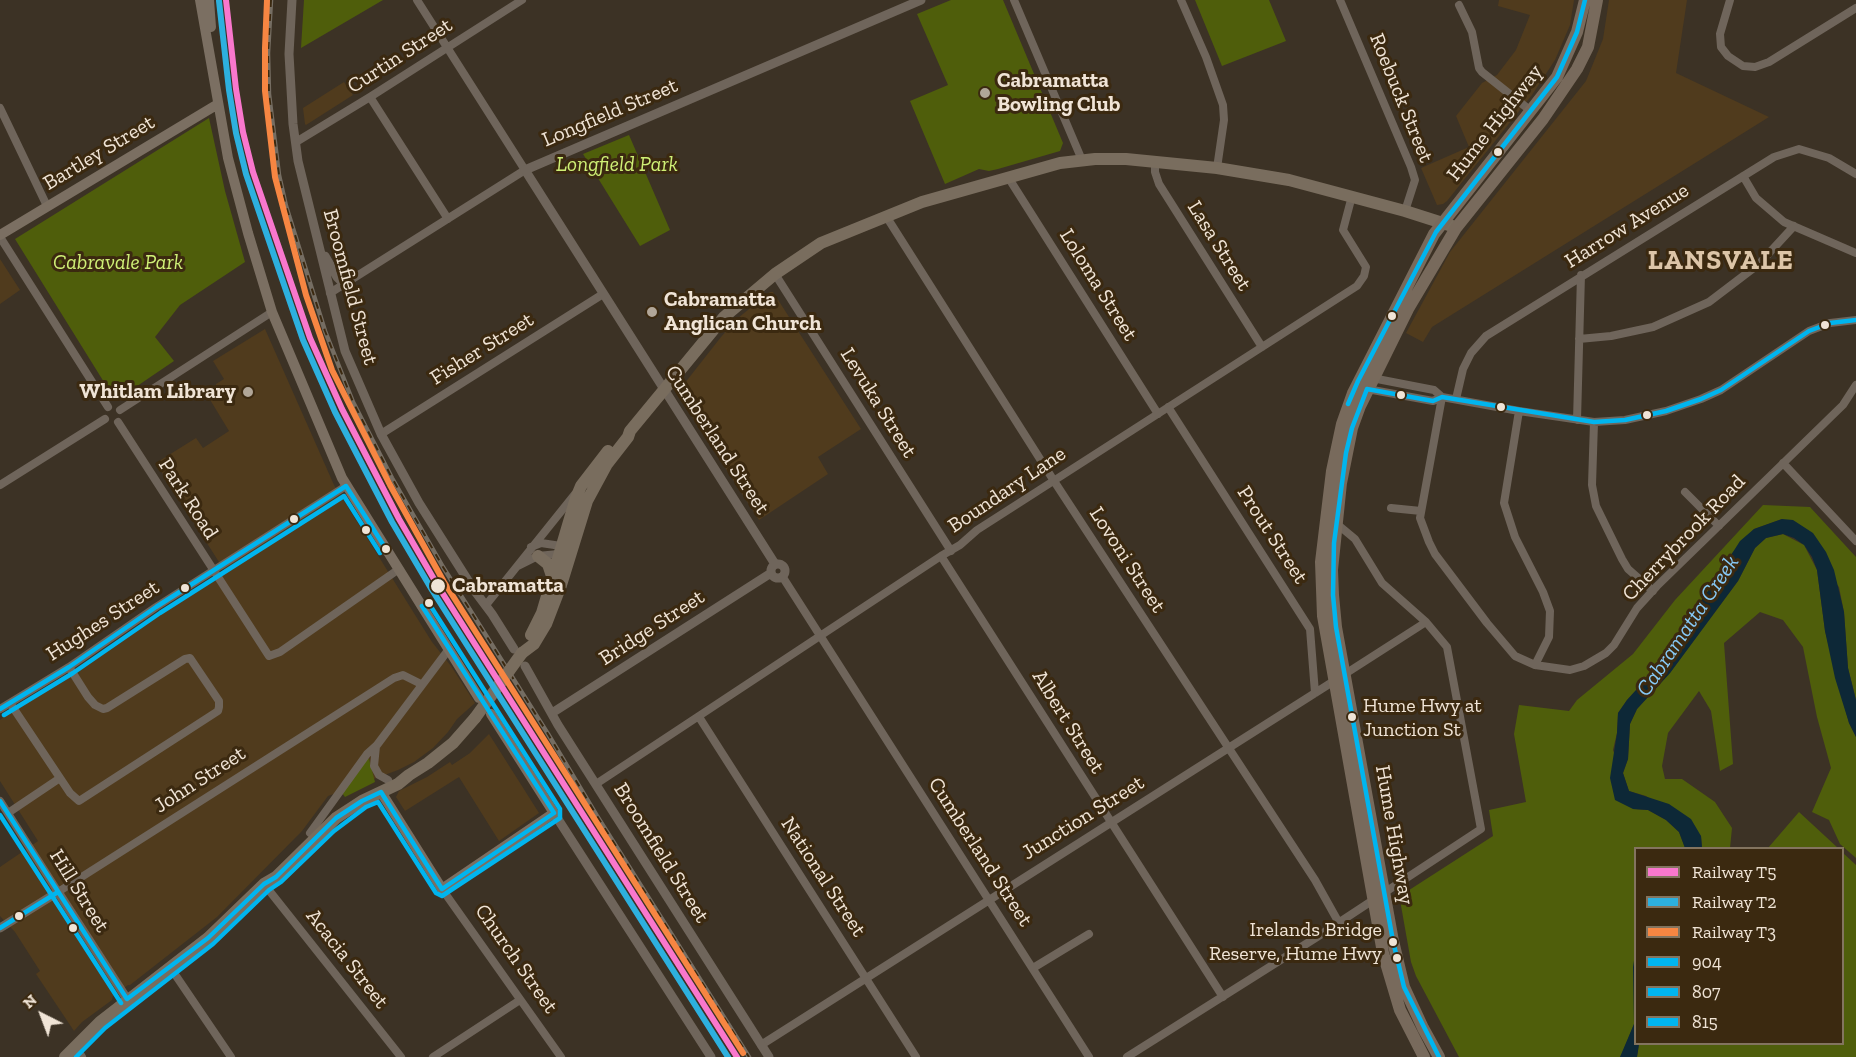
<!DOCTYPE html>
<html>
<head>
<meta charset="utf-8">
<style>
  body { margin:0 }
  #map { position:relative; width:1856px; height:1057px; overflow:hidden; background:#3c3225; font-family:"Zilla Slab",serif }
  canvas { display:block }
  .legend { position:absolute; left:1634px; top:847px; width:210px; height:198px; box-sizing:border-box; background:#3b2910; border:2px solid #83745f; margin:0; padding:8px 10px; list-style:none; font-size:18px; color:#f0e4d6 }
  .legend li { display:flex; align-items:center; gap:12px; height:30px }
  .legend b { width:30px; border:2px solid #83745f }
  .north { position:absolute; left:12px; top:985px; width:60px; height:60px; -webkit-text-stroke:4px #3b2910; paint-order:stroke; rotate:318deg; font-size:16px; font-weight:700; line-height:24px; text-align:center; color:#f0e4d6 }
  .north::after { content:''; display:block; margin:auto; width:21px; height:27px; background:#f0e4d6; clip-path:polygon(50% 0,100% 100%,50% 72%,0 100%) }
</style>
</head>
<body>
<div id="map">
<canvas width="1856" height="1057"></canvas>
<ul class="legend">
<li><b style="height:8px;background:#f977cd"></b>Railway T5</li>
<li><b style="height:8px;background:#2db0de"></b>Railway T2</li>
<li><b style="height:8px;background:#f78642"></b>Railway T3</li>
<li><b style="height:8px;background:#00b5ef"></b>904</li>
<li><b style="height:8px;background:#00b5ef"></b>807</li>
<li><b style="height:8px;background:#00b5ef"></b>815</li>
</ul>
<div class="north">N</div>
</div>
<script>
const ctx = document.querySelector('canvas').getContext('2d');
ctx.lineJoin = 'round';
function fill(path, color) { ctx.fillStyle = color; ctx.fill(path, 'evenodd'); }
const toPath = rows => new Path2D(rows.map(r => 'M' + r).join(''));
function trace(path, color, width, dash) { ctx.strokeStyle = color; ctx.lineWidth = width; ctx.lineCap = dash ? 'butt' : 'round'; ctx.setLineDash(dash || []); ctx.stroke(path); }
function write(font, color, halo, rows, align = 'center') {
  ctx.font = font + ' "Zilla Slab",serif'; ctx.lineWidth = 6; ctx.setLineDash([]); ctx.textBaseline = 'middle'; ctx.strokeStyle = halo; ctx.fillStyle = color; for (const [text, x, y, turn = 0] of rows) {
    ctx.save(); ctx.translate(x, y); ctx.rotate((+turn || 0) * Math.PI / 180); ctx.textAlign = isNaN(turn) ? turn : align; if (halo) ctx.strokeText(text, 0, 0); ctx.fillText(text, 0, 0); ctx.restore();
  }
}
const built = toPath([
  [1499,0,1574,0,1570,25,1555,60,1532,95,1447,201,1443,204,1437,205,1421,168,1469,147,1456,116,1482,83,1497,75,1516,50,1530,15,1498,6],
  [1609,0,1687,0,1676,73,1769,117,1432,327,1423,342,1406,333,1450,252,1586,81,1603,39],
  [344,82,353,95,306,125,305,124,303,108],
  [0,259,20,290,0,304],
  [770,292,773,292,861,429,818,457,828,474,759,520,677,393,721,337,738,318],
  [265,329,334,485,432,642,451,666,475,703,457,719,448,732,433,748,414,762,398,770,328,796,302,831,217,917,130,985,128,985,113,996,112,1000,82,1022,74,1031,36,974,40,971,15,932,0,916,0,867,38,841,0,781,0,720,21,703,226,573,156,463,196,438,203,448,229,431,209,398,216,392,216,384,224,379,213,361],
  [489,734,539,813,499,841,459,777,405,811,396,797,399,791,427,777,450,762,452,765,470,753]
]);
const green = toPath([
  [304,0,383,0,301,48],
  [951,0,1003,0,1063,143,1060,151,998,169,989,171,979,169,945,184,910,101,948,85,917,14],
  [1195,0,1269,0,1286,41,1222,66],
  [209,118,225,191,245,262,180,305,155,337,174,361,121,397,112,395,15,239],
  [629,135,670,230,640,246,583,154],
  [1763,505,1810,507,1856,557,1856,700,1848,668,1844,612,1839,587,1782,519,1754,529,1727,559,1710,588,1647,678,1627,700,1618,713,1617,733,1613,750,1633,809,1648,810,1666,820,1679,832,1685,848,1636,848,1634,1024,1622,1054,1620,1057,1459,1057,1416,976,1411,962,1400,900,1403,894,1493,836,1489,810,1526,802,1514,734,1519,705,1569,711,1577,700,1633,654,1675,600],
  [1783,534,1804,545,1817,570,1825,631,1849,723,1856,737,1856,858,1840,844,1829,820,1812,812,1831,768,1817,717,1803,647,1783,620,1760,612,1724,643,1733,764,1720,771,1711,711,1699,691,1668,733,1662,766,1665,779,1682,779,1715,802,1732,828,1730,848,1702,848,1701,836,1646,796,1629,791,1623,773,1628,759,1630,724,1637,709,1670,673,1738,581,1755,548,1766,538],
  [367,758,369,759,375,782,345,797,342,793],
  [1799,812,1838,848,1768,848],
  [1843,853,1856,865,1856,1057,1637,1057,1639,1044,1842,1044]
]);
const water = toPath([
  [1782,519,1793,520,1813,533,1826,552,1834,570,1844,612,1848,668,1856,700,1856,737,1849,723,1835,678,1825,631,1817,570,1812,557,1804,545,1794,538,1783,534,1766,538,1755,548,1738,581,1670,673,1637,709,1630,724,1628,759,1623,773,1629,791,1669,804,1691,819,1701,836,1702,848,1685,848,1679,832,1666,820,1648,810,1633,809,1615,800,1610,778,1617,733,1618,713,1627,700,1647,678,1710,588,1740,541,1754,529],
  [1635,954,1636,1044,1639,1044,1637,1057,1620,1057,1634,1024,1633,967]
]);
const minor = toPath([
  [1014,0,1082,160],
  [1181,0,1206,57,1223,105,1224,120,1217,168],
  [1340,0,1411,167,1415,180,1405,211],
  [1730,0,1720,34,1721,47,1728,56,1743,66,1755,67,1769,62,1856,8],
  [1459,5,1472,32,1479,68,1482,72,1531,111],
  [370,97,448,219],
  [0,108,47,206],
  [296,142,370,97,522,0],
  [1155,162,1155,172,1159,184,1262,347],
  [1743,176,1756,198,1784,222,1856,253],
  [1008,177,1158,414],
  [886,216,1054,481,1315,880,1339,923],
  [0,237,108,407],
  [775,274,951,551],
  [330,293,525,170,417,0],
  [1579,339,1611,336,1653,327,1709,302,1759,264,1794,226],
  [1372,378,1434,390,1442,397],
  [1367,389,1433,401,1442,397,1519,411,1594,422,1625,420,1666,411,1701,399,1721,390,1809,331,1830,323,1856,320],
  [1442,397,1420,518,1429,542,1435,554,1487,623,1515,656,1535,665,1570,670,1584,666,1606,653,1614,645,1637,608,1657,586,1843,405,1856,385],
  [1456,399,1463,369,1471,353,1486,336,1774,157,1799,149,1829,158,1856,174],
  [1168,407,1310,629,1315,693],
  [120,410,272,312],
  [1519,411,1504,503,1515,537,1543,592,1550,611,1549,637,1535,665],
  [1577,420,1581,275],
  [118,422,269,656,280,652,399,569],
  [1594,422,1592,485,1596,506,1622,559,1628,569,1653,591],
  [381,434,603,294],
  [1783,463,1856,541],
  [0,485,105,419],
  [1685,492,1719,526],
  [1391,508,1421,511],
  [531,547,541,543,561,546],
  [941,556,1223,997],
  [518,566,538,556,558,554],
  [782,576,1089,1057],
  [486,605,575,494],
  [1345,674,1426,622],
  [10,703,70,793,79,801,218,711,219,707,219,701,190,658,185,659,107,708,103,709,95,705,88,697,69,667],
  [0,709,69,667,156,607,346,486],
  [699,717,916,1057],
  [376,746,374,766,379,775,388,780],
  [596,784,941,556,960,545,977,530,1044,487,1357,286,1364,276,1366,267,1343,230,1352,196],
  [0,801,58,892,394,678,403,675,421,684],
  [8,813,60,778],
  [310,833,367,754,377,745,449,649],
  [264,884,401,1057],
  [442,889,561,1057],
  [170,967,231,1057],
  [1033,968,1089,934],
  [761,1045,1334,681],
  [75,1046,82,1057],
  [433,1057,520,1000],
  [1127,1057,1317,937,1481,829,1447,647,1426,622,1382,583,1355,539,1337,524]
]);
const tertiary = toPath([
  [292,0,289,54,293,124,298,161,345,351,381,434,419,503,474,590,492,614,514,649],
  [325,256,337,277,344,284],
  [775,564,525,170,921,0],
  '771 571a7 7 0 1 1 14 0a7 7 0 1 1-14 0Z',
  [525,666,558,725,769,1057],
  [552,713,771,573],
  [554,813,711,1057],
  [0,928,58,892,127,999]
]);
const secondary = toPath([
  [200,0,228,158,248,233,272,312,342,478,479,698],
  [209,0,211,27],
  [0,235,218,104],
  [381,792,442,889,554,813,491,714]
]);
const primary = toPath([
  [538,556,548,564,552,576],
  [531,635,542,613,576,498,581,486,608,451],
  [522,653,534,644,546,624,561,585,587,501,607,464,628,437,630,431,724,317,775,274,821,243,922,202,1060,163,1095,159,1126,159,1217,168,1289,180,1405,211,1452,226],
  [65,1057,100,1022,208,938,264,884,276,877,336,818,362,801,398,784,409,775,428,763,453,743,475,718]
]);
const trunk = toPath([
  [1424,1057,1400,1010,1383,953,1323,616,1321,562,1332,471,1342,424,1353,393,1434,234,1557,77,1577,32,1585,0],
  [1439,1057,1423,1028,1404,987,1393,941,1336,627,1333,595,1332,570,1341,483,1352,428,1360,406,1408,309,1456,228,1543,119,1577,69,1588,47,1597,0]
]);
const rail = toPath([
  [271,0,268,53,269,94,279,175,286,206,325,331,353,402,392,478,443,567,548,734,597,816,749,1057]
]);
const primaryBridge = toPath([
  [475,718,522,653]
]);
const bus1 = toPath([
  [1348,404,1358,381,1436,232,1557,77,1577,32,1585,0],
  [1439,1057,1404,987,1393,941,1336,627,1333,595,1334,543,1346,453,1352,428,1367,389,1433,401,1442,397,1594,422,1625,420,1666,411,1701,399,1721,390,1809,331,1830,323,1856,320]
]);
const bus2 = toPath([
  [0,709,69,667,156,607,346,486,386,549],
  [0,801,127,999,208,938,264,884,276,877,336,818,362,801,381,792,442,889,554,813,422,606],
  [0,928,58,892]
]);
const bus3 = toPath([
  [4,715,73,673,160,613,344,496,380,553],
  [0,815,121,1003],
  [76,1057,105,1028,213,944,269,890,281,882,334,831,366,807,378,802,436,893,442,896,560,818,560,809,428,602]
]);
const rail1 = toPath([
  [226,0,236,89,243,132,253,172,310,338,342,409,399,519,438,586,737,1057]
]);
const rail2 = toPath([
  [219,1,229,90,236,133,246,174,303,340,335,412,392,522,432,590,728,1057]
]);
const rail3 = toPath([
  [267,0,265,48,265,91,275,177,306,295,332,370,390,485,444,582,743,1053]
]);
const markers = [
  [985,93,6,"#b1a698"],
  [1498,152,5,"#f0e4d6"],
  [652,312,6,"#b1a698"],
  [1392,316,5,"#f0e4d6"],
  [1825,325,5,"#f0e4d6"],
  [248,392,6,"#b1a698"],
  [1401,395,5,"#f0e4d6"],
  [1501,407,5,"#f0e4d6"],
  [1647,415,5,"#f0e4d6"],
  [294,519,5,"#f0e4d6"],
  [366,530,5,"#f0e4d6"],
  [386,549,5,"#f0e4d6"],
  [438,586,8,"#f0e4d6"],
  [185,588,5,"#f0e4d6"],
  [429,603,5,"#f0e4d6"],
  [1352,717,5,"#f0e4d6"],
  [19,916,5,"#f0e4d6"],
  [73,928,5,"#f0e4d6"],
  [1393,942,5,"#f0e4d6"],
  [1397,958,5,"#f0e4d6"]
];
const busNames = [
  ["Hume Hwy at",1363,706],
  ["Junction St",1363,730],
  ["Irelands Bridge",1382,930,"right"],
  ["Reserve, Hume Hwy",1382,954,"right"]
];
const streetNames = [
  ["Curtin Street",400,56,-33],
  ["Roebuck Street",1401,98,68],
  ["Longfield Street",610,113,-23],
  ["Hume Highway",1495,123,-52],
  ["Bartley Street",99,153,-31],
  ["Harrow Avenue",1627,226,-32],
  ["Lasa Street",1219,246,58],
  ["Loloma Street",1098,285,58],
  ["Broomfield Street",350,287,75],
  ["Fisher Street",482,349,-32],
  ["Levuka Street",878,403,58],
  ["Cumberland Street",717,440,57],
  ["Boundary Lane",1007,490,-34],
  ["Park Road",188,499,57],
  ["Prout Street",1272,535,57],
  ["Cherrybrook Road",1684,538,-46],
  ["Lovoni Street",1127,560,57],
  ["Hughes Street",103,621,-33],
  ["Bridge Street",652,628,-33],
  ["Albert Street",1068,722,58],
  ["John Street",200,780,-33],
  ["Junction Street",1083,818,-32],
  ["Hume Highway",1394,835,80],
  ["Cumberland Street",980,852,57],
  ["Broomfield Street",661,853,58],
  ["National Street",823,877,57],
  ["Hill Street",79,891,58],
  ["Acacia Street",347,959,52],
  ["Church Street",516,959,55]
];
const poiNames = [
  ["Cabramatta",997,81],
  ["Bowling Club",997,105],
  ["Cabramatta",664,300],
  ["Anglican Church",664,324],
  ["Whitlam Library",236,392,"right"]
];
const parkNames = [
  ["Longfield Park",617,165],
  ["Cabravale Park",118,263]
];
const stopNames = [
  ["Cabramatta",452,586]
];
const waterNames = [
  ["Cabramatta Creek",1688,626,-56]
];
const districtNames = [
  ["LANSVALE",1721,261]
];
fill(built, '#503b1d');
fill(green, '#4f5e0b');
fill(water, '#0d2837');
trace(minor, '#6f655b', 8);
trace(tertiary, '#6f655b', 9);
trace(secondary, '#7b6f62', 10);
trace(primary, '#796d5e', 12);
trace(trunk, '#786a5c', 12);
trace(rail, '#756d62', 4.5);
trace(rail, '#3b2910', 2, [7]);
trace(primaryBridge, '#796d5e', 12);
trace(bus1, '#00b5ef', 4.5);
trace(bus2, '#00b5ef', 4.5);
trace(bus3, '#00b5ef', 4.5);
trace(rail1, '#f977cd', 6);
trace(rail2, '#2db0de', 6);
trace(rail3, '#f78642', 6);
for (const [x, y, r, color] of markers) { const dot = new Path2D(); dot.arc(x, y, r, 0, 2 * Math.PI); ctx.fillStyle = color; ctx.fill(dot); trace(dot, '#3b2910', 2); }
write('20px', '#f0e4d6', '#3b2910', busNames, 'left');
write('21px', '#f0e4d6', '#3b2910', streetNames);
write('bold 21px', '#f0e4d6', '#3b2910', poiNames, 'left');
write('italic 21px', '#cff076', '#3b2910', parkNames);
write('bold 21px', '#f0e4d6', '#3b2910', stopNames, 'left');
write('italic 22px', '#87c9f6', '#3b2910', waterNames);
ctx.letterSpacing = '1.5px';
write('bold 27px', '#dcc5a8', '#3b2910', districtNames);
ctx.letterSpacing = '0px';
</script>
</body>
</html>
